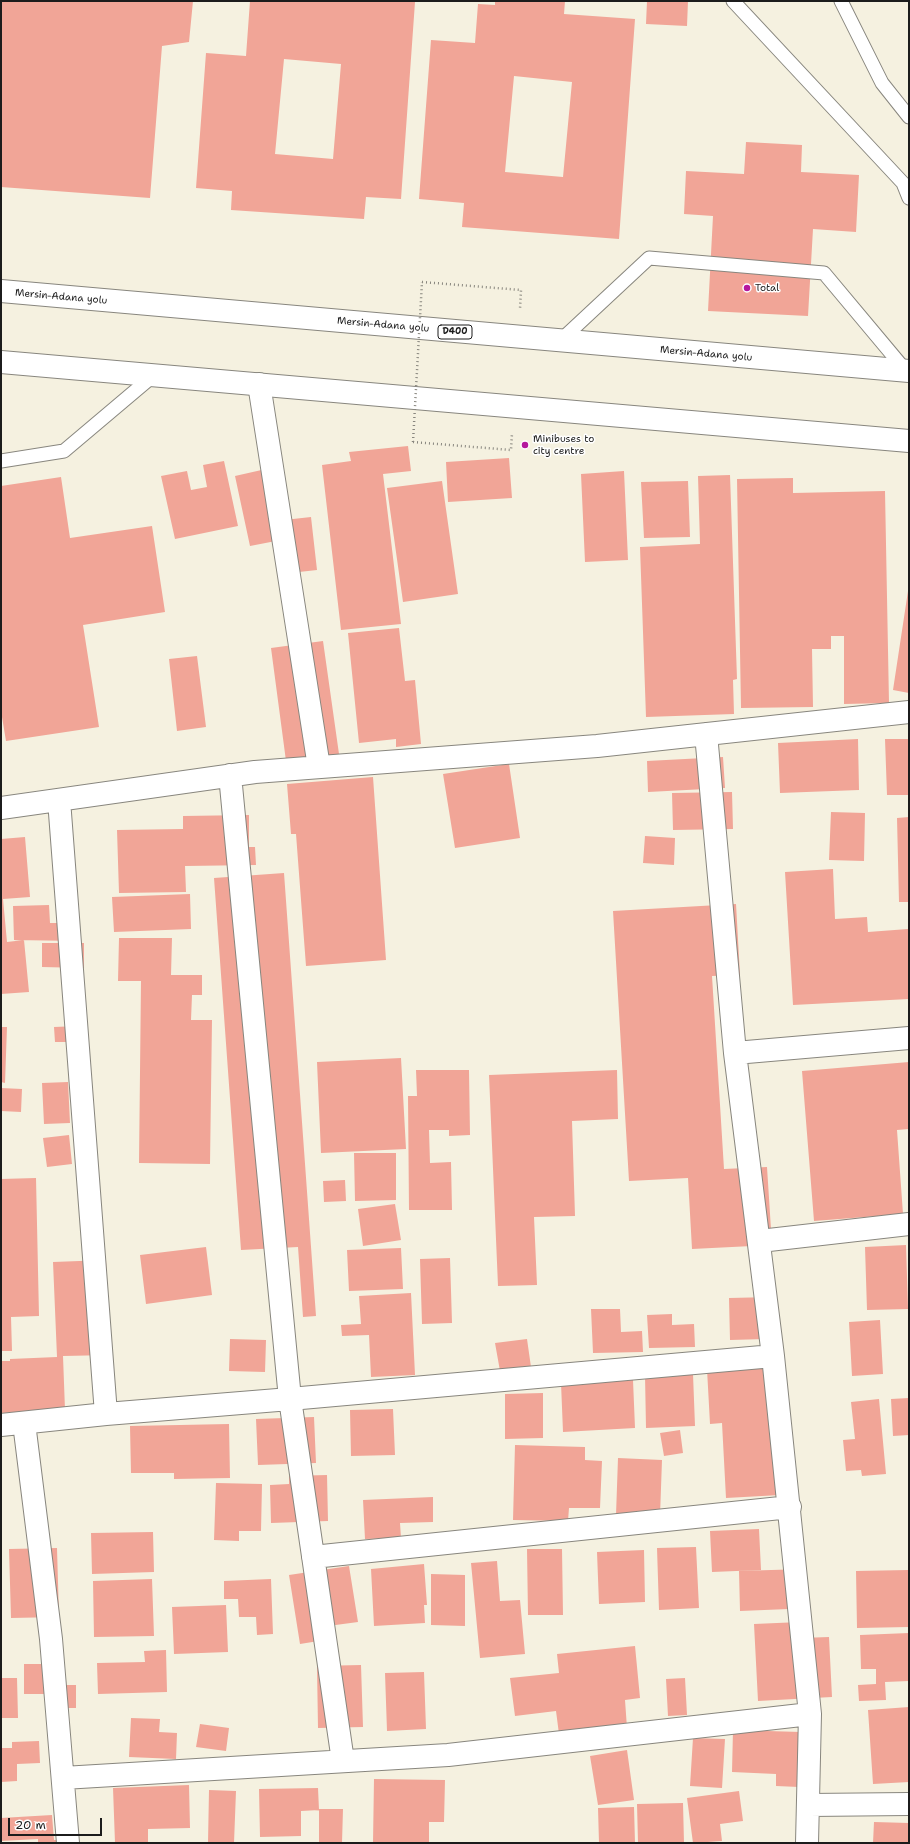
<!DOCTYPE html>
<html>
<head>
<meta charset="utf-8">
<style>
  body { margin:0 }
  #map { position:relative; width:910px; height:1844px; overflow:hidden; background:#f5f1e0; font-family:"Shantell Sans",sans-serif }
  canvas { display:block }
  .frame { position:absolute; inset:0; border:2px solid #1c1c1c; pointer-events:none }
  .scale { position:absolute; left:8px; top:1818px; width:94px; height:18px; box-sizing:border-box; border:2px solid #1c1c1c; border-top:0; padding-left:5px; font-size:12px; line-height:14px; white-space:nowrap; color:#1c1c1c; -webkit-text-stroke:3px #fff; paint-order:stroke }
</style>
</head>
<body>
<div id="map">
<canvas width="910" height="1844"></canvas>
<div class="frame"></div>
<div class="scale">20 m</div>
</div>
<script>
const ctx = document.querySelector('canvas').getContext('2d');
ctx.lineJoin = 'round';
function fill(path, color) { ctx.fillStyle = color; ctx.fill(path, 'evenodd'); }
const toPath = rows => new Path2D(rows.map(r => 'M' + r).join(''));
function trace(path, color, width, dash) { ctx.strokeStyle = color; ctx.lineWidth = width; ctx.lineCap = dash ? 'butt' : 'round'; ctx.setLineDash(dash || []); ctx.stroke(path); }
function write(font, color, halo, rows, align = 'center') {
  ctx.font = font + ' "Shantell Sans",sans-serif'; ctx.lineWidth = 3; ctx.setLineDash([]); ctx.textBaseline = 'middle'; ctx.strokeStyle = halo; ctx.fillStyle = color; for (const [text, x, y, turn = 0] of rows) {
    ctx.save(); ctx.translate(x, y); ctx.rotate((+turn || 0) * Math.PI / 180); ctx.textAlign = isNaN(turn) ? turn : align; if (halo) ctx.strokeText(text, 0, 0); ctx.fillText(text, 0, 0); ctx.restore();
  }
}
const building = toPath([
  [1,1,193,1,189,42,162,46,150,198,1,187],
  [250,1,415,2,401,199,366,197,364,219,231,210,232,191,196,188,206,53,246,56],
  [284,59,341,64,333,159,275,154],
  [495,1,565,1,564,14,635,19,619,239,462,227,464,203,419,199,431,40,475,43,478,4,495,5],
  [514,76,572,82,563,177,505,172],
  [647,1,688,1,687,26,646,24],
  [746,142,802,145,801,172,859,175,856,232,813,229,808,316,708,311,713,216,684,214,686,171,744,174],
  [408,446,411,471,383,474,401,624,341,630,322,465,351,461,349,452],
  [509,458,512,498,448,502,446,462],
  [224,461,238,526,175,539,161,476,187,471,191,490,207,487,203,465],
  [266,469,281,540,250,546,235,476],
  [624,471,628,560,585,562,581,474],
  [730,475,737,679,733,680,734,714,646,717,640,547,700,544,698,476],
  [61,477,70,538,152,526,165,612,83,625,99,727,6,741,1,711,1,486],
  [793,478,793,493,885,491,889,703,844,704,844,636,831,636,831,649,812,649,813,707,741,708,737,479],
  [442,481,458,594,403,602,387,488],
  [688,481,690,537,644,538,641,482],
  [311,517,317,570,290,573,284,520],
  [908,591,909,591,909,693,893,690],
  [399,628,405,681,415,680,421,744,396,747,396,739,359,743,348,633],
  [323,641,339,754,286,761,271,648],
  [197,656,206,727,177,731,169,659],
  [858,739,859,790,780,793,778,743],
  [885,739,908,739,909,795,887,795],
  [723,757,725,788,648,792,647,761],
  [509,764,520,838,455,848,443,774],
  [373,777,386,960,306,966,296,834,291,834,287,784],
  [732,792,733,829,673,830,672,793],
  [831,812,865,813,864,861,829,860],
  [249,815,249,847,255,847,256,865,185,866,186,892,119,893,117,830,183,829,183,816],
  [909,817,909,902,899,902,897,818],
  [645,836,675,838,674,865,643,863],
  [25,837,30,897,3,899,7,942,24,940,29,992,1,994,1,839],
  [833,869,835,919,867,917,868,932,908,929,909,999,793,1005,785,872],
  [284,873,316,1316,303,1317,298,1247,241,1250,214,878],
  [190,894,191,929,114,932,112,897],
  [736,904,740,975,712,976,724,1169,767,1167,772,1245,692,1249,688,1178,629,1181,613,911],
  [49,905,50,923,78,923,79,941,14,940,13,906],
  [119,938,172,938,171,975,202,975,202,995,192,995,191,1020,212,1020,210,1164,139,1163,141,981,118,981],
  [42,943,84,943,84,968,42,967],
  [79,1026,79,1042,55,1042,54,1027],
  [1,1027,7,1027,5,1083,1,1082],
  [401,1058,406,1149,321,1153,317,1062],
  [909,1062,909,1129,897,1130,903,1214,814,1221,802,1071],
  [416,1070,469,1070,470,1135,449,1136,449,1130,429,1130,430,1163,451,1162,452,1210,409,1210,408,1096,417,1096],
  [617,1070,618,1119,572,1121,575,1216,534,1217,537,1285,498,1286,489,1075],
  [68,1082,70,1123,44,1124,42,1083],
  [1,1088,22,1089,21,1112,1,1111],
  [69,1135,72,1164,47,1167,43,1138],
  [354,1153,396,1153,396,1200,355,1201],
  [36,1178,39,1316,11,1317,12,1351,1,1351,1,1179],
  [345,1180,346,1201,324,1202,323,1181],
  [395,1204,401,1240,363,1246,358,1209],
  [906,1245,908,1309,867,1310,865,1247],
  [206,1247,212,1295,146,1304,140,1255],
  [401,1248,403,1289,349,1291,347,1250],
  [450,1258,452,1323,422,1324,420,1259],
  [106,1260,110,1355,63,1356,65,1410,1,1413,1,1361,10,1361,10,1359,57,1357,53,1262],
  [411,1293,415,1375,371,1377,369,1335,342,1336,341,1325,361,1324,359,1296],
  [772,1297,766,1339,730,1340,729,1298],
  [591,1309,620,1309,621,1332,642,1331,643,1352,593,1353],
  [672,1314,672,1325,694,1324,695,1347,649,1348,647,1315],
  [880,1320,883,1374,852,1376,849,1322],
  [230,1339,266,1340,265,1372,229,1371],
  [527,1339,531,1367,500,1371,495,1343],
  [773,1365,780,1495,726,1498,722,1423,710,1424,707,1369],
  [693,1374,695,1426,646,1428,645,1375],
  [633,1380,635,1428,563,1432,561,1383],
  [543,1393,543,1438,505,1439,505,1394],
  [909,1398,909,1435,893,1436,891,1399],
  [879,1399,886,1474,862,1476,861,1470,846,1471,843,1440,855,1439,851,1402],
  [393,1409,395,1455,351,1456,350,1410],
  [314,1417,316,1463,258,1465,256,1419],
  [229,1424,230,1478,174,1479,174,1473,131,1473,130,1426],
  [680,1430,683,1453,664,1456,660,1433],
  [515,1445,585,1447,585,1460,602,1461,600,1508,569,1508,568,1521,513,1520],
  [618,1458,662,1460,660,1516,616,1515],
  [327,1475,328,1521,271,1523,270,1485,289,1484,289,1476],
  [216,1483,262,1484,261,1531,239,1531,239,1541,214,1540],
  [433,1497,433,1522,400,1523,401,1538,365,1539,363,1500],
  [759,1529,761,1570,712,1572,710,1531],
  [153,1532,154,1572,92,1574,91,1533],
  [696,1547,699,1608,659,1610,657,1548],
  [57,1548,59,1617,11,1618,9,1549],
  [527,1549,562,1549,563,1615,528,1615],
  [644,1550,645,1602,599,1604,597,1552],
  [497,1561,500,1601,520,1600,525,1654,480,1658,471,1563],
  [424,1564,427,1605,424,1605,425,1623,374,1626,371,1569],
  [349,1566,358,1622,328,1626,331,1639,300,1644,289,1575],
  [804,1569,789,1609,740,1611,739,1571],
  [909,1570,909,1627,857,1628,856,1571],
  [431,1574,465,1575,465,1626,431,1625],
  [152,1579,154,1636,94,1637,93,1581],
  [271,1579,273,1634,257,1635,256,1617,239,1617,238,1599,224,1599,224,1581],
  [226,1605,228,1652,174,1654,172,1607],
  [800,1622,801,1638,829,1637,832,1697,758,1701,754,1624],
  [909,1633,909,1681,885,1682,886,1700,859,1701,858,1685,876,1684,876,1669,861,1669,860,1635],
  [635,1646,640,1698,625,1700,627,1728,559,1734,556,1711,515,1716,510,1678,559,1673,557,1654],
  [166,1650,167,1692,98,1694,97,1663,145,1662,144,1651],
  [24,1664,52,1664,52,1685,76,1685,76,1708,47,1708,47,1694,24,1694],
  [361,1665,363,1727,318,1728,317,1666],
  [424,1672,426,1729,387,1731,385,1673],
  [1,1678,17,1678,18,1718,1,1718],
  [685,1678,687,1715,668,1716,666,1679],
  [909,1707,909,1782,873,1784,868,1710],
  [131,1718,160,1719,159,1732,177,1733,176,1759,129,1757],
  [200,1724,229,1728,226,1751,196,1747],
  [733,1730,801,1732,799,1787,776,1786,776,1774,732,1772],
  [693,1738,725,1739,722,1788,690,1786],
  [39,1741,40,1763,17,1764,17,1781,1,1782,1,1748,12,1748,12,1742],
  [627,1750,634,1800,598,1805,590,1756],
  [374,1779,445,1780,444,1822,429,1822,429,1843,373,1843],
  [189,1785,190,1828,148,1829,148,1843,115,1843,113,1788],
  [318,1788,319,1810,301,1811,301,1836,260,1837,259,1789],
  [209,1790,236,1791,234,1843,208,1843],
  [739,1791,743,1821,720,1824,722,1841,693,1843,687,1798],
  [683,1803,684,1843,638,1843,637,1804],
  [634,1807,635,1843,599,1843,598,1808],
  [319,1809,343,1809,342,1843,319,1843],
  [52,1815,54,1840,62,1840,63,1843,38,1843,38,1839,1,1841,1,1818],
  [874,1822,909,1823,909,1843,873,1843]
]);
const path = toPath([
  [422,282,521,290,520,309],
  [413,442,511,450,512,433]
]);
const lane = toPath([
  [733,1,903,183,909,198],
  [841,1,882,83,909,117],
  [560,341,649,258,824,273,906,371],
  [1,461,64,451,154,375]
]);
const street = toPath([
  [259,384,319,767],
  [706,734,735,1053,773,1356,810,1714,807,1843],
  [230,775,290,1399,343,1761],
  [59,800,106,1414],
  [1,808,255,772,597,746,909,712],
  [735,1053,909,1038],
  [760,1241,909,1224],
  [24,1423,51,1639,68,1843],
  [1,1425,106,1414,290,1399,773,1356],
  [313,1557,790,1507],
  [63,1778,448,1755,810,1714],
  [809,1805,909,1804]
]);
const highway = toPath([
  [1,291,909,371],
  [1,362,909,441]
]);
const pathBridge = toPath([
  [413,442,422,282]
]);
const markers = [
  [747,288,4,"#b5179e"],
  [525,445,4,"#b5179e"]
];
const shields = [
  [455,332,34]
];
const shieldNames = [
  ["D400",455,332]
];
const poiNames = [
  ["Total",755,288],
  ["Minibuses to",533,439],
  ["city centre",533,451]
];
const streetNames = [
  ["Mersin-Adana yolu",61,297,5],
  ["Mersin-Adana yolu",383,325,5],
  ["Mersin-Adana yolu",706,354,5]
];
fill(building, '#f1a597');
trace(lane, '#88867e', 15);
trace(street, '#88867e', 24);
trace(highway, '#88867e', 24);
trace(path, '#88867e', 2.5, [1, 3]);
trace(lane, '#fff', 13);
trace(street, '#fff', 22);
trace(highway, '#fff', 22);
trace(pathBridge, '#88867e', 2.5, [1, 3]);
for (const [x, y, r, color] of markers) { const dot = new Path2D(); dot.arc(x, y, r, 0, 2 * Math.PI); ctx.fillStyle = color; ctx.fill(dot); trace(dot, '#fff', 1.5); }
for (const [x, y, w] of shields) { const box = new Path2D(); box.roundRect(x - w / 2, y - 7, w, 14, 3); ctx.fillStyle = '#fff'; ctx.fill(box); trace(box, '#1c1c1c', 1); }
write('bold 9px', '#1c1c1c', null, shieldNames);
write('10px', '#1c1c1c', '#fff', poiNames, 'left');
write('10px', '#1c1c1c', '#fff', streetNames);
</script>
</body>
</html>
